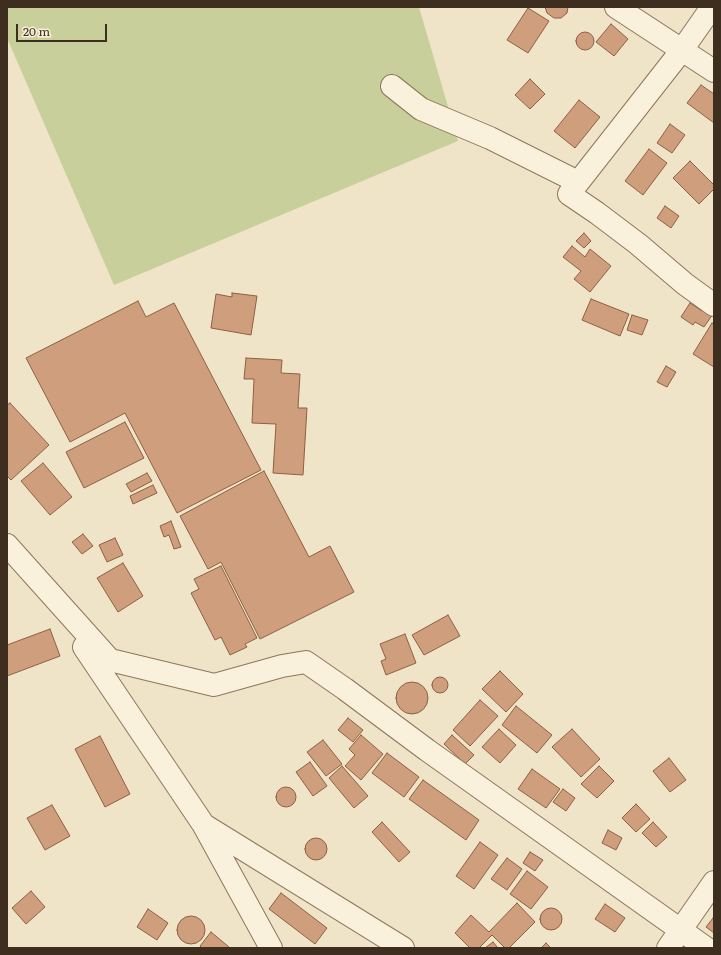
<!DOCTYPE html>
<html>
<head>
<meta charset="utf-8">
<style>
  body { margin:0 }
  #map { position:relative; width:721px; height:955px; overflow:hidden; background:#f0e4c8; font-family:Literata,serif }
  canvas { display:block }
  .frame { position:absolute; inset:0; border:8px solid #3d2e20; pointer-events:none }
  .scale { position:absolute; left:16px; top:24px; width:91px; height:18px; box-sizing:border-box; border:2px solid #3d2e20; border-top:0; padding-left:5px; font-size:12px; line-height:14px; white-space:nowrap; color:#3d2e20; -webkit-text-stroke:3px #f7eed8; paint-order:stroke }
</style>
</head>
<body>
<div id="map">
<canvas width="721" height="955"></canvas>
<div class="frame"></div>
<div class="scale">20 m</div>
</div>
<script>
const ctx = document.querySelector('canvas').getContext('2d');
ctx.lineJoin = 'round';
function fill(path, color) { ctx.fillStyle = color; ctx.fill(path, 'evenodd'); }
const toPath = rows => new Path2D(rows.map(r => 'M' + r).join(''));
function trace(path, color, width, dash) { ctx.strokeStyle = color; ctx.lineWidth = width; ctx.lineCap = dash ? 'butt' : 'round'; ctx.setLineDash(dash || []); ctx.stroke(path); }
const green = toPath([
  [7,7,419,7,458,141,114,285,7,38]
]);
const building = toPath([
  [545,7,568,7,567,13,561,18,554,18,547,13,545,7],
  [528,8,549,21,528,53,507,40,528,8],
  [611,24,628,39,614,56,596,42,611,24],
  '576 41a9 9 0 1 1 18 0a9 9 0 1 1-18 0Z',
  [530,79,545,94,530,109,515,95,530,79],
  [701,85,714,94,714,123,687,103,701,85],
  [579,100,600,117,575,148,554,131,579,100],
  [670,124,685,135,672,153,657,143,670,124],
  [649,149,667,163,643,195,625,181,649,149],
  [690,161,714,185,714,189,699,204,673,178,690,161],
  [665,206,679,216,671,228,657,218,665,206],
  [584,233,591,241,584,248,576,241,584,233],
  [572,246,585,257,590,249,611,266,590,292,574,279,581,271,563,257,572,246],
  [232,293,257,296,251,335,211,328,216,294,232,297,232,293],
  [591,299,629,314,620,336,582,320,591,299],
  [138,301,146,317,174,303,261,470,177,513,125,413,70,442,26,358,138,301],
  [690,303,702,311,703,309,713,314,704,327,695,322,693,325,681,317,690,303],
  [632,315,648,320,642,335,627,330,632,315],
  [712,323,714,324,714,367,693,354,712,323],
  [246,358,282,360,281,373,300,374,298,408,307,408,303,475,273,473,276,424,252,423,254,379,244,379,246,358],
  [666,366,676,372,667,387,657,382,666,366],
  [10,403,49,445,11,480,7,476,7,405,10,403],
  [125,422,144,458,84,488,66,452,125,422],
  [43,463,72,497,50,515,21,481,43,463],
  [264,471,309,557,330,546,354,592,260,639,221,562,208,569,180,516,264,471],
  [147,473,152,481,131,492,126,484,147,473],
  [153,485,157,493,133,504,130,496,153,485],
  [171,521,181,547,174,549,169,535,164,537,160,526,171,521],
  [83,534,93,546,82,554,72,542,83,534],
  [115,538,123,555,107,562,99,545,115,538],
  [123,563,143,596,118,612,97,578,123,563],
  [221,566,257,638,245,644,247,647,230,655,221,637,215,640,191,593,199,589,194,579,221,566],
  [448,615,460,636,424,655,412,635,448,615],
  [50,629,60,656,7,676,7,645,50,629],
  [405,634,416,663,386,675,381,661,386,659,380,644,405,634],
  [500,671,523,694,506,712,482,689,500,671],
  '432 685a8 8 0 1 1 16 0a8 8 0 1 1-16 0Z',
  '396 698a16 16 0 1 1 32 0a16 16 0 1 1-32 0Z',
  [480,700,498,716,470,746,453,730,480,700],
  [516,706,552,735,537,753,502,725,516,706],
  [348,718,363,730,353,742,338,730,348,718],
  [499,729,516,745,500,763,482,747,499,729],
  [572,729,600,759,581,777,552,747,572,729],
  [361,735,383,754,361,780,345,766,355,755,349,749,361,735],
  [452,735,474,755,465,764,444,744,452,735],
  [100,736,130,794,105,807,75,749,100,736],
  [323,740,342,764,326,776,307,752,323,740],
  [387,753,419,777,404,797,372,773,387,753],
  [669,758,686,780,670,792,653,771,669,758],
  [310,762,327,786,313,796,296,772,310,762],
  [342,766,368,796,354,808,329,778,342,766],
  [599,766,614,781,597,798,581,784,599,766],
  [532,769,560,789,546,808,518,789,532,769],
  [423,780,479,820,466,840,409,799,423,780],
  '276 797a10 10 0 1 1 20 0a10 10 0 1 1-20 0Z',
  [563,789,575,798,566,811,553,802,563,789],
  [636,804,650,819,636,832,622,818,636,804],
  [52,805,70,836,45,850,27,818,52,805],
  [382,822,410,852,399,862,372,832,382,822],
  [653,822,667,837,656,847,642,833,653,822],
  [608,830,622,838,616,850,602,843,608,830],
  '305 849a11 11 0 1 1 22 0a11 11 0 1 1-22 0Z',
  [480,842,498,855,474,889,456,876,480,842],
  [530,852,543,860,535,871,523,863,530,852],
  [507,858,522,869,507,890,491,879,507,858],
  [527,871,548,887,531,909,510,894,527,871],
  [31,891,45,907,26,924,12,908,31,891],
  [281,893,327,928,315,944,269,909,281,893],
  [517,903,535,922,509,948,505,948,492,935,479,948,470,948,455,933,471,915,489,932,517,903],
  [605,904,625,918,615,932,595,919,605,904],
  '540 919a11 11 0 1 1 22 0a11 11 0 1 1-22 0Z',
  [148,909,168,923,157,940,137,927,148,909],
  '177 930a14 14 0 1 1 28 0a14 14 0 1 1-28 0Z',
  [713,918,714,918,714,933,706,927,713,918],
  [211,932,229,947,228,948,202,948,200,946,211,932],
  [493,942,498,948,485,948,493,942],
  [546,943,551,948,541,948,546,943]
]);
const street = toPath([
  [616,7,714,71],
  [712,7,682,50,569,194,597,213,638,244,685,284,714,305],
  [392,86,421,109,490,138,578,182],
  [7,545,110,660,214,685,282,666,306,662,345,689,427,750,706,948],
  [84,647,203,824,271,948],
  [204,825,403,948],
  [668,948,714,882]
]);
fill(green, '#c9cf9b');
fill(building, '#cf9f7d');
trace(building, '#8d5f41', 1);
trace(street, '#8d765c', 24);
trace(street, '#faf1dc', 22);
</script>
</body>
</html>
